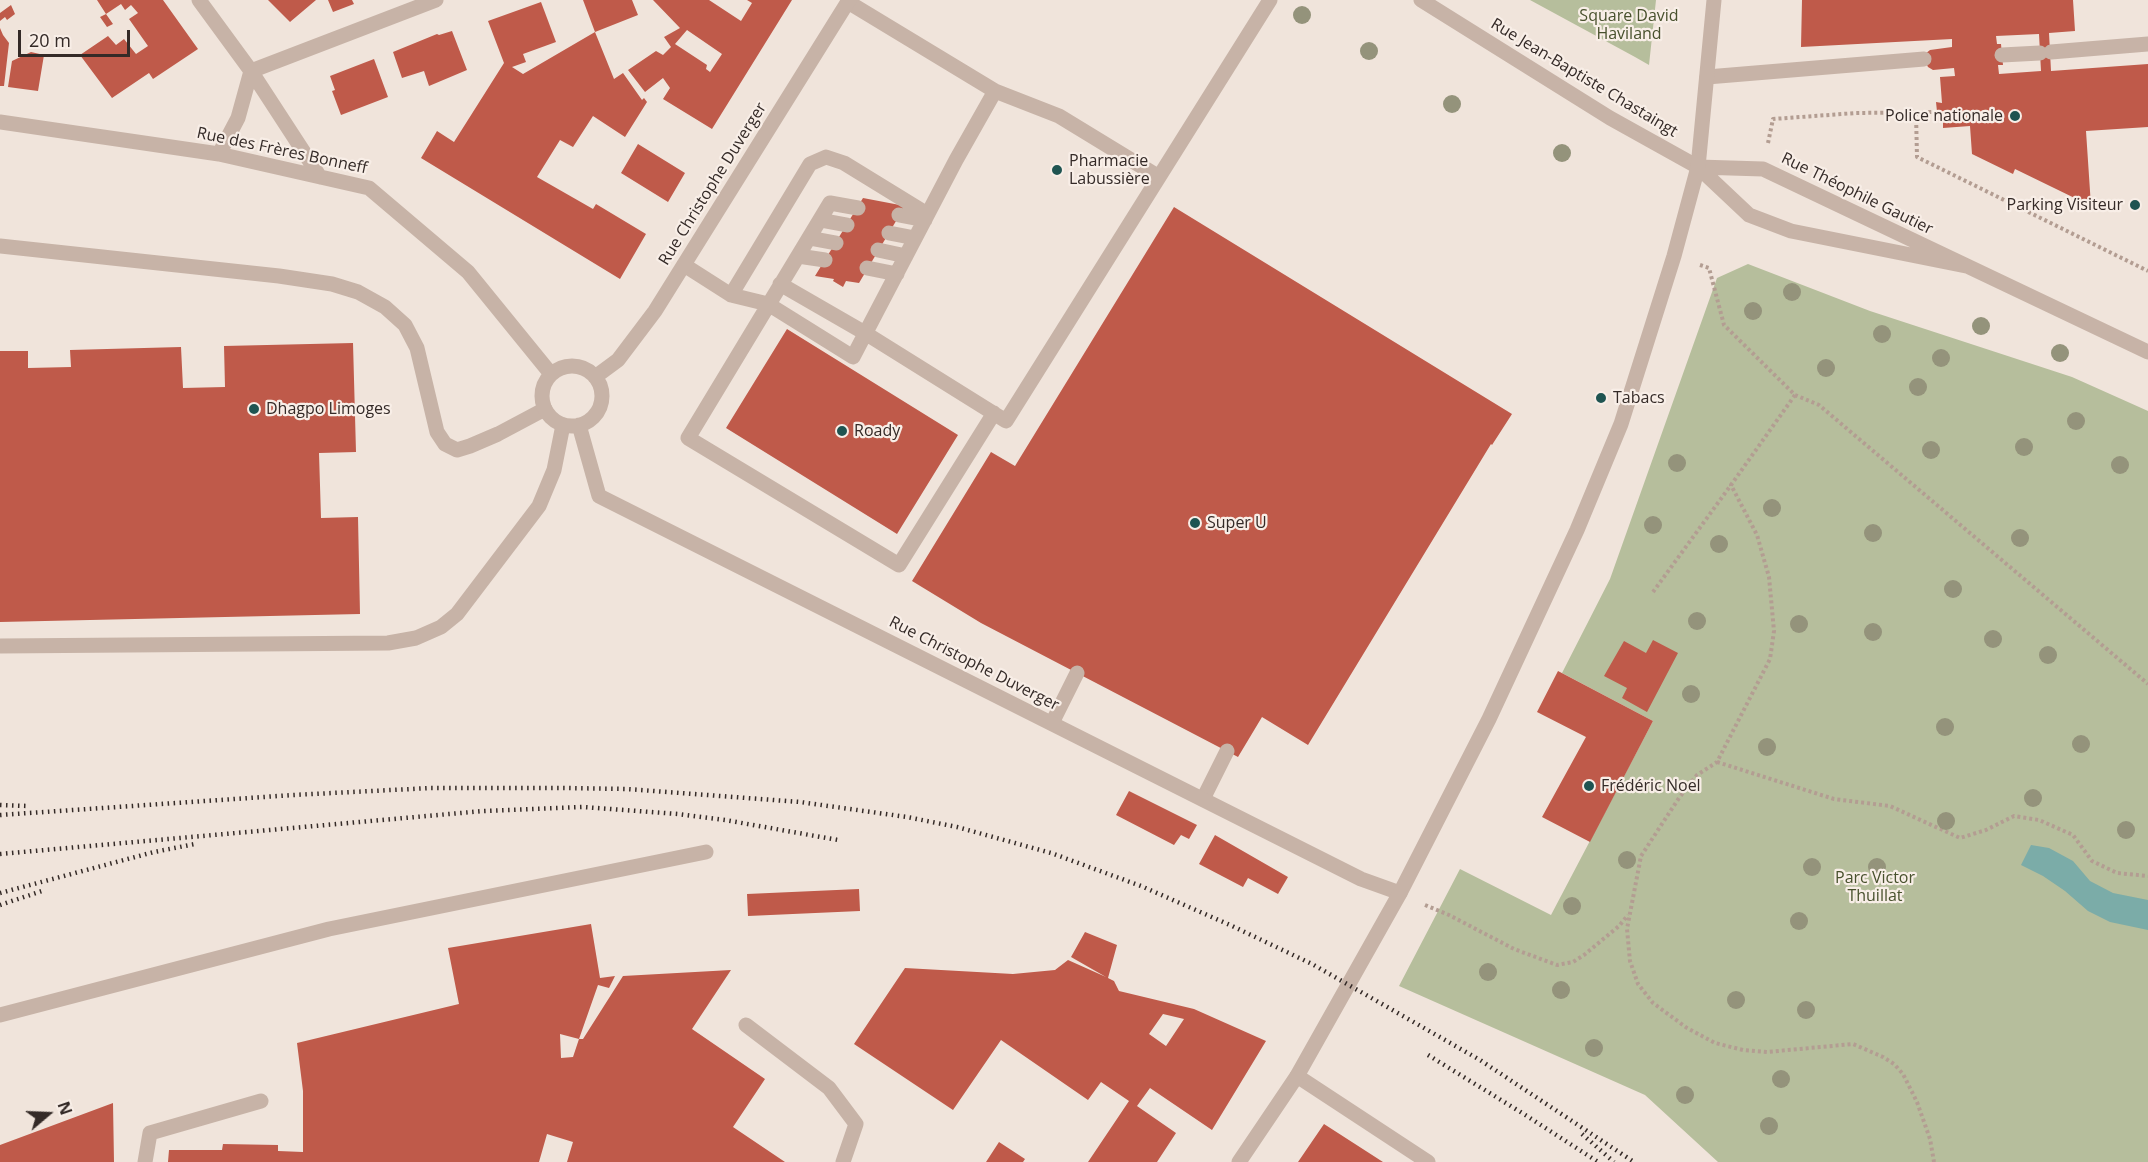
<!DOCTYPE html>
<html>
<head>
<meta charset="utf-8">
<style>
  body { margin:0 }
  #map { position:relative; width:2148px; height:1162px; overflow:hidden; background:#f0e4db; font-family:"Open Sans",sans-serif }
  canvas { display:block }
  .north { position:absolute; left:18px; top:1084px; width:60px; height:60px; -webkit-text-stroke:4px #f8eee7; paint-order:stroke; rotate:71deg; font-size:16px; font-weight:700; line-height:24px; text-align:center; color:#342a27 }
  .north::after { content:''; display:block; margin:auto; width:21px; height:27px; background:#342a27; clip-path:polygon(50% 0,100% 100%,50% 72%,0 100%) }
  .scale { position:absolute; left:18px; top:30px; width:112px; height:27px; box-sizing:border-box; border:3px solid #342a27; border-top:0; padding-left:8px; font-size:18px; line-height:21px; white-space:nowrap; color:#342a27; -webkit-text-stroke:4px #f8eee7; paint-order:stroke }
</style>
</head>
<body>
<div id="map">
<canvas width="2148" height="1162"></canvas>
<div class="north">N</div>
<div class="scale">20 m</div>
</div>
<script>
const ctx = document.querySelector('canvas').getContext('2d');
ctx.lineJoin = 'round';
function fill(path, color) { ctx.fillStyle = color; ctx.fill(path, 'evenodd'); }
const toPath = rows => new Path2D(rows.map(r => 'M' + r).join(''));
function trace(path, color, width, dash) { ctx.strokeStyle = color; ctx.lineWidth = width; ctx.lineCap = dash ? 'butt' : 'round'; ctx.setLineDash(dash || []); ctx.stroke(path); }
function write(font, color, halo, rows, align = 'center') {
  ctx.font = font + ' "Open Sans",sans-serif'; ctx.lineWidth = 4.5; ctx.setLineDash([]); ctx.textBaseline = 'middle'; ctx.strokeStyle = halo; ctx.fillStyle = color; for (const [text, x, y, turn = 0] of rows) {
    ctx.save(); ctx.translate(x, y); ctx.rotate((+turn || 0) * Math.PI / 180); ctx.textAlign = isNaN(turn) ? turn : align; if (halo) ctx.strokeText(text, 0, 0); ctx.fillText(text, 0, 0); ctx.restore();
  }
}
const green = toPath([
  [1530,0,1656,0,1649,65,1635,57],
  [1748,264,1870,311,2072,377,2148,411,2148,1162,1718,1162,1645,1095,1399,986,1460,869,1551,915,1653,721,1562,673,1610,579,1717,278]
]);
const water = toPath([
  [2031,845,2049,848,2073,861,2090,881,2113,893,2148,900,2148,930,2110,922,2088,911,2065,891,2043,876,2021,865]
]);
const building = toPath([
  [97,0,163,0,198,49,153,79,149,73,112,98,80,55,108,36,116,45,124,39,136,54,148,46,129,19,138,13,131,5,125,10,121,4,106,14,113,24,107,27,100,17,106,14],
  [268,0,316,0,290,22],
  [328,0,352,0,354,4,333,12],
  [583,0,632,0,638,15,595,32,614,79,623,73,642,100,644,98,647,102,625,137,593,116,573,147,560,140,537,177,593,209,596,204,646,234,620,279,421,158,437,131,454,142,504,63,488,21,541,2,556,42,523,54,526,62,512,67,523,74,595,32],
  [653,0,709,0,741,21,752,3,747,0,792,0,712,129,663,99,670,88,663,78,645,92,628,70,656,51,663,55,671,47,664,37,680,28],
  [687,30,722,54,710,72,706,69,707,65,675,44],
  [1802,0,2073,0,2075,31,2049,33,2051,71,2148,64,2148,127,2086,131,2091,206,2015,169,2013,174,1972,154,1970,126,1943,128,1943,121,1938,121,1936,102,1942,103,1940,77,1955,76,1954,68,1933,70,1928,67,1924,59,1925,54,1930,50,1952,47,1952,39,1801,47],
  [2039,34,2041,71,1999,74,1998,65,2003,65,2001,44,1997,44,1996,36],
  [11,5,15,14,7,20,5,17,0,21,0,13],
  [0,28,3,35,9,43,4,86,0,86],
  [452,31,467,70,429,86,424,71,402,78,393,52,437,34,439,35],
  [31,52,44,55,38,91,8,87,12,61],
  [374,59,388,97,341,115,332,91,335,90,330,76],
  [638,144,685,173,668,202,621,173],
  [863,198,905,206,859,283,846,281,843,287,833,281,834,279,815,276],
  [1174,207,1512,414,1492,445,1491,444,1308,745,1262,717,1238,757,981,623,912,581,991,452,1015,466],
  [787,329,958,435,897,534,726,428],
  [353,343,356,452,319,453,321,518,358,517,360,614,0,622,0,351,28,351,28,368,71,367,70,350,181,347,183,388,225,387,224,346],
  [1653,640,1678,653,1647,712,1622,698,1627,688,1604,676,1624,641,1646,653],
  [1558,671,1653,721,1590,842,1542,817,1586,737,1537,712],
  [1129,791,1197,825,1189,839,1181,835,1174,845,1116,815],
  [1215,835,1288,877,1278,894,1248,878,1243,887,1199,864],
  [859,889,860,911,748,916,747,894],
  [591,924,600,978,615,976,609,988,598,985,579,1039,560,1034,561,1058,573,1057,579,1039,583,1039,623,976,731,970,692,1029,765,1079,733,1127,785,1162,567,1162,573,1142,547,1134,539,1162,168,1162,169,1150,222,1150,223,1144,278,1145,278,1151,303,1152,303,1091,297,1043,459,1004,448,948],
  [1085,932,1117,945,1108,978,1114,981,1119,991,1194,1009,1266,1041,1212,1130,1150,1088,1137,1106,1176,1133,1157,1162,1088,1162,1129,1101,1101,1082,1088,1100,1001,1040,953,1110,854,1044,905,968,1013,974,1055,970,1068,960,1106,977,1071,957],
  [1163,1014,1184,1019,1166,1046,1149,1034],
  [113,1103,114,1162,0,1162,0,1145],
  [1324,1124,1383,1162,1298,1162],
  [999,1142,1025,1159,1023,1162,986,1162]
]);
const path = toPath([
  [1916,113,1917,157,2148,271],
  [1768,143,1773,119,1856,113,1937,112],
  [1700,265,1709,268,1724,325,1795,395,1819,405,2148,684],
  [1795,395,1731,485,1757,535,1769,577,1774,631,1770,659,1717,762,1697,775,1679,798,1641,856,1627,929,1630,961,1638,984,1653,1003,1687,1028,1715,1043,1743,1050,1767,1052,1853,1044,1883,1057,1894,1064,1903,1074,1917,1102,1930,1139,1934,1162],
  [1653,592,1731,485],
  [1717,762,1834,799,1890,806,1960,838,1986,830,2014,816,2039,820,2073,835,2092,861,2117,873,2148,876],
  [1425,905,1449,915,1514,949,1557,965,1573,962,1584,955,1619,926,1628,915]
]);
const service = toPath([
  [848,2,995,91,1059,116,1159,177],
  [2051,52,2148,44],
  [2002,55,2040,53],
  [1707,77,1924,59],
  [858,208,830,203,688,438,899,565,994,413],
  [899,215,925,220],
  [820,220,847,225],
  [889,233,915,238],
  [809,238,836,243],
  [0,246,279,276,332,284,358,292,385,307,405,325,417,348,437,432,445,444,457,450,470,446,498,434,545,409],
  [878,250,906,256],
  [798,256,825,260],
  [684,265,731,295,768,304,853,357,956,160,995,91],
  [867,268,897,274],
  [780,284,865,333,1006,421,1270,0],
  [731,295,810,164,826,157,844,163,927,214],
  [0,646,388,643,416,638,441,627,457,614,539,506,554,470,563,425],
  [1052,723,1077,673],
  [1203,799,1227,751],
  [0,1015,329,929,706,852],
  [746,1025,829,1088,856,1124,843,1162],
  [145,1162,150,1133,261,1101]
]);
const minor = toPath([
  [199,0,251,71,320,177],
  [1421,0,1610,118,1698,167,1749,215,1791,231,1966,266],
  [251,71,436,0],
  [0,122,219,154,369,188,468,272,551,374],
  [219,154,238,118,251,71],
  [1698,167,1763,169,2148,352],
  '542 396a30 30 0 1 1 60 0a30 30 0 1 1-60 0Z',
  [595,377,618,360,655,311,849,0],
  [579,425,599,496,1361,879,1400,893],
  [1297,1076,1428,1162]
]);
const tertiary = toPath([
  [1239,1162,1297,1076,1400,893,1489,719,1577,530,1621,424,1674,256,1698,167,1714,0]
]);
const rail = toPath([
  [0,805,28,806],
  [0,815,293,795,431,788,564,788,627,789,800,802,907,817,957,827,1051,853,1141,886,1230,925,1312,964,1480,1060,1634,1162],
  [0,854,483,811,583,807,678,814,725,820,838,840],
  [0,893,154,852,195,844],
  [0,905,45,890],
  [1428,1055,1527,1116,1598,1162],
  [1582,1134,1614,1162]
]);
const trees = [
  [1302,15],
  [1369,51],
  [1452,104],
  [1562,153],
  [1792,292],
  [1753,311],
  [1981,326],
  [1882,334],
  [2060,353],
  [1941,358],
  [1826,368],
  [1918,387],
  [2076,421],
  [2024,447],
  [1931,450],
  [1677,463],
  [2120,465],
  [1772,508],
  [1653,525],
  [1873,533],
  [2020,538],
  [1719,544],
  [1953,589],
  [1697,621],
  [1799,624],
  [1873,632],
  [1993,639],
  [2048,655],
  [1691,694],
  [1945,727],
  [2081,744],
  [1767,747],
  [2033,798],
  [1946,821],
  [2126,830],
  [1627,860],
  [1812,867],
  [1877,867],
  [1572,906],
  [1799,921],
  [1488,972],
  [1561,990],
  [1736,1000],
  [1806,1010],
  [1594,1048],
  [1781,1079],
  [1685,1095],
  [1769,1126]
];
const markers = [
  [2015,116,6,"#1f5451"],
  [1057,170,6,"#1f5451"],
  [2135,205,6,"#1f5451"],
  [1601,398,6,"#1f5451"],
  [254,409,6,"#1f5451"],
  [842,431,6,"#1f5451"],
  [1195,523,6,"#1f5451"],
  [1589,786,6,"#1f5451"]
];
const parkNames = [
  ["Square David",1629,16],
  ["Haviland",1629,34],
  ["Parc Victor",1875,878],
  ["Thuillat",1875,896]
];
const streetNames = [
  ["Rue Jean-Baptiste Chastaingt",1584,78,31],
  ["Rue des Frères Bonneff",282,151,12],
  ["Rue Christophe Duverger",713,184,-58],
  ["Rue Théophile Gautier",1857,194,26],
  ["Rue Christophe Duverger",974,664,27]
];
const poiNames = [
  ["Police nationale",2003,116,"right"],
  ["Pharmacie",1069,161],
  ["Labussière",1069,179],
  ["Parking Visiteur",2123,205,"right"],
  ["Tabacs",1613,398],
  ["Dhagpo Limoges",266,409],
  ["Roady",854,431],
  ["Super U",1207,523],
  ["Frédéric Noel",1601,786]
];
fill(green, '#b6be9c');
fill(water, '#7baca8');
fill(building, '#bf5a4a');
trace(path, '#b39d92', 4, [3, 3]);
trace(service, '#c7b3a7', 15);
trace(minor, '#c7b3a7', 15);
trace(tertiary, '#c7b3a7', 15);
trace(rail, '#342a27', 4.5, [1.5, 4.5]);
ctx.fillStyle = '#94937b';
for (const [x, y] of trees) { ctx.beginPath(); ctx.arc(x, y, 9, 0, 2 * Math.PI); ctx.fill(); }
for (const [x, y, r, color] of markers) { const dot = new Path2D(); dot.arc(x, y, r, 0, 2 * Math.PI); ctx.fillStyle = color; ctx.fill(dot); trace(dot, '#f8eee7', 2); }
write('16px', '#48512d', '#f8eee7', parkNames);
write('16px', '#342a27', '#f8eee7', streetNames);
write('16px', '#342a27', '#f8eee7', poiNames, 'left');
</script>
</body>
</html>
